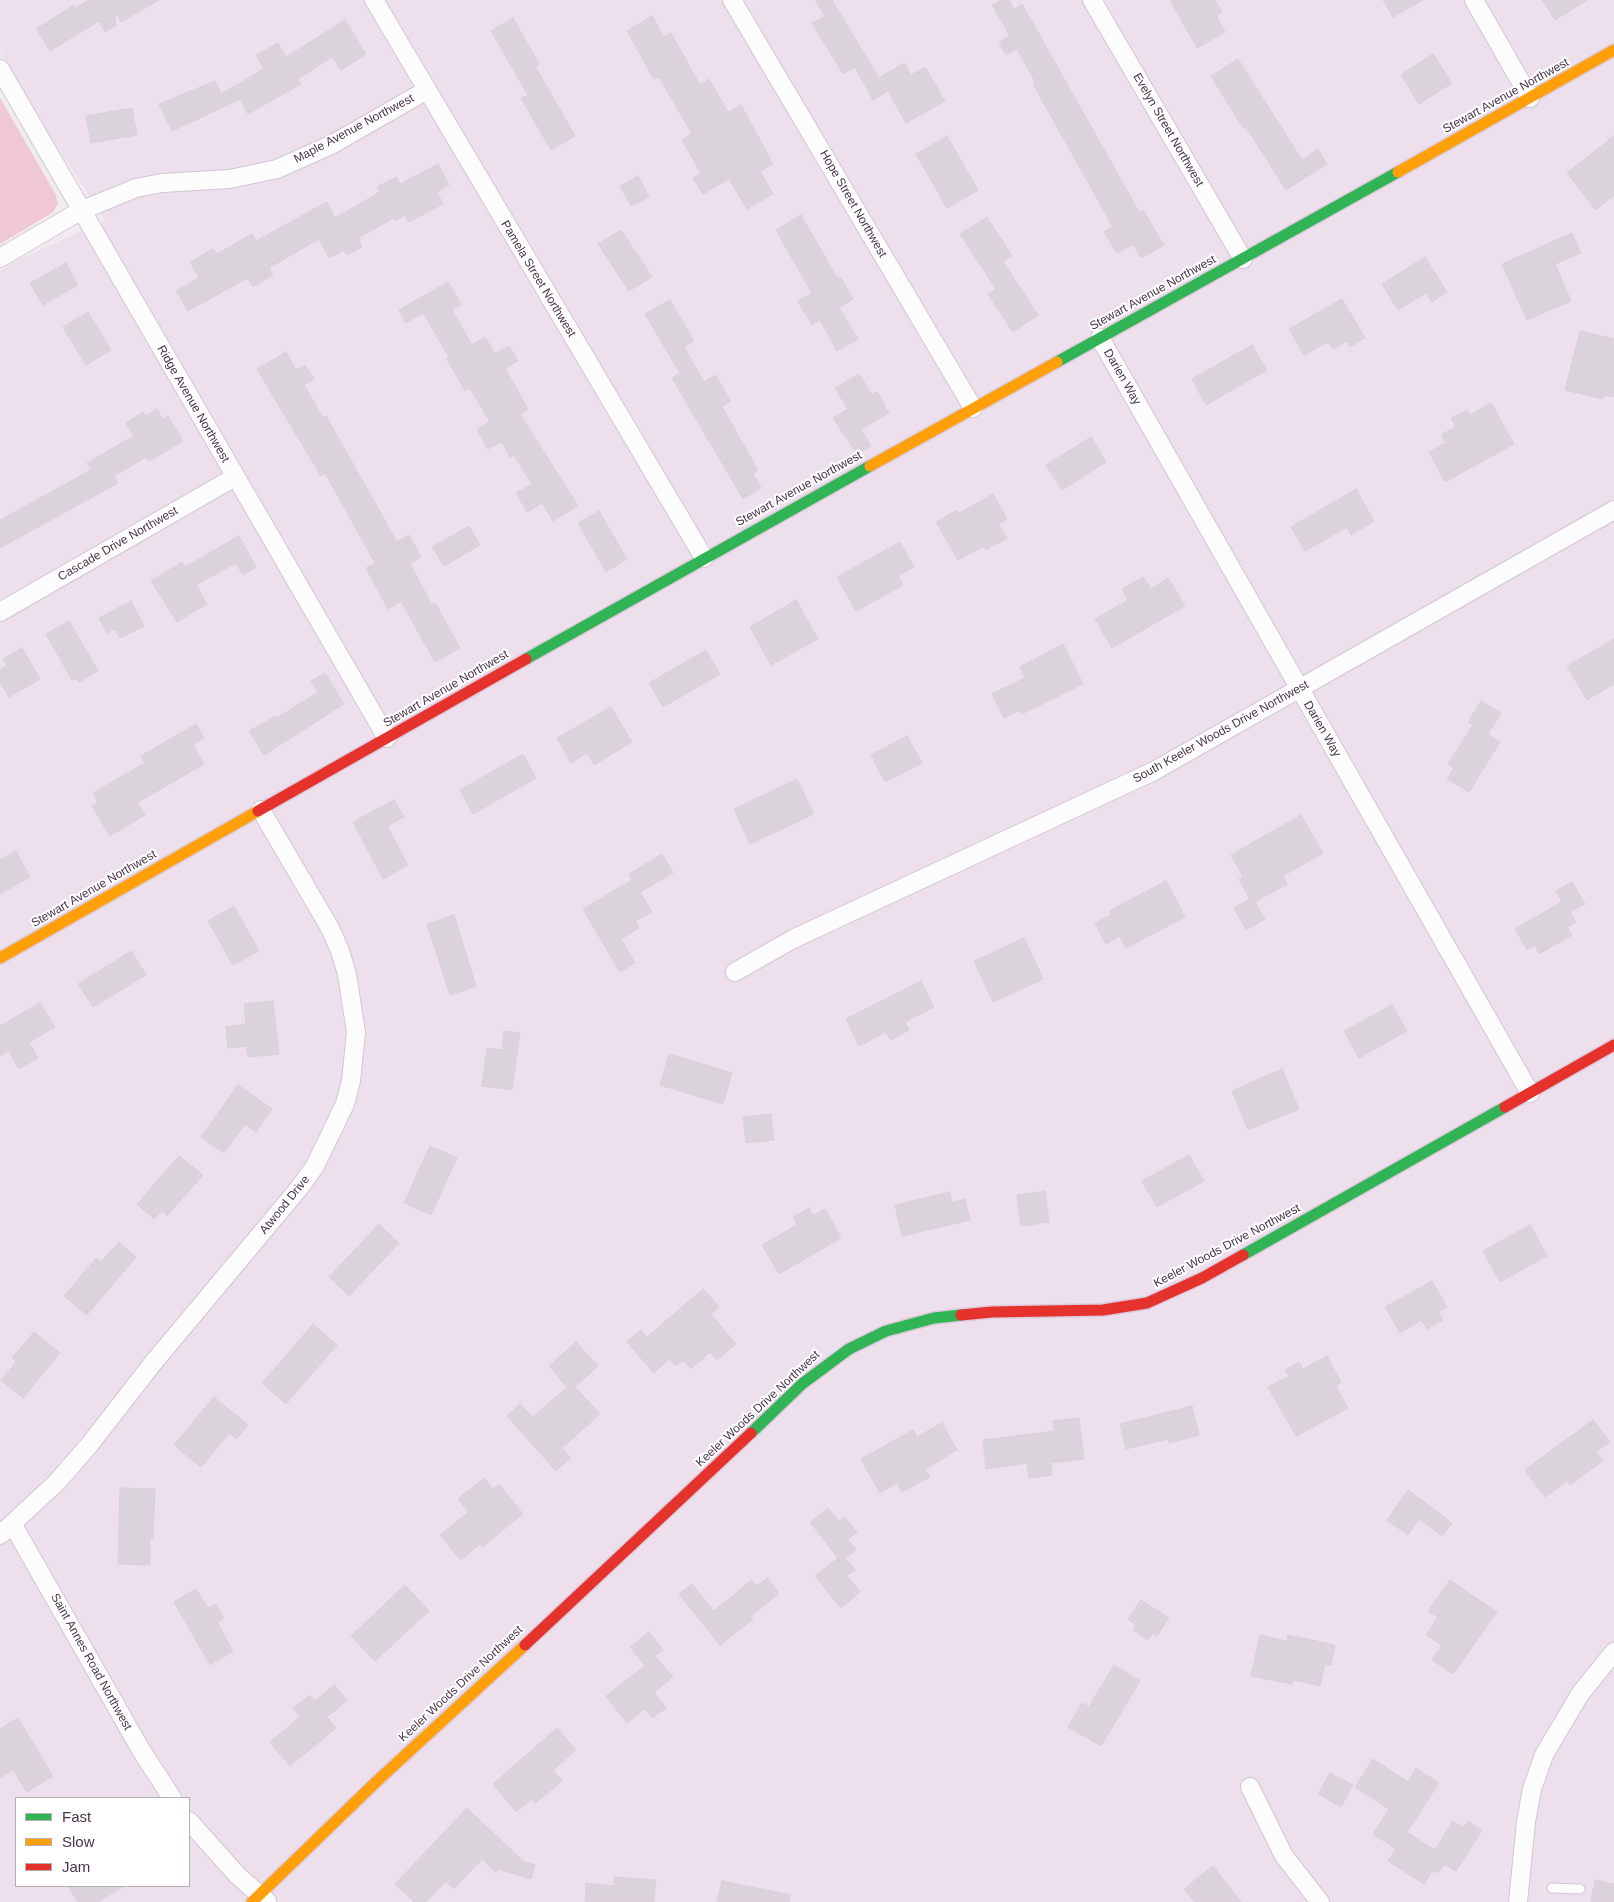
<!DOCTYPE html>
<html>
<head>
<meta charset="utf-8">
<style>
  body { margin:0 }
  #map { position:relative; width:1614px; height:1902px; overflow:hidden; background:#f2eaf1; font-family:Arial,sans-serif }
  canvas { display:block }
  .legend { position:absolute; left:15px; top:1797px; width:175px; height:90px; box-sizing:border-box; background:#fff; border:1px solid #b6aeb6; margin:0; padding:6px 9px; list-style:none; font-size:15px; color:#483549 }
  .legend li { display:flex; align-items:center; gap:10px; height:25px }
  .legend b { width:25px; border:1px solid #b6aeb6 }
</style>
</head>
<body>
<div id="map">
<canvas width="1614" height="1902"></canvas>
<ul class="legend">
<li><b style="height:6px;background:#30b455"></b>Fast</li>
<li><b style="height:6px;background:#ff9f0a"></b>Slow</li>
<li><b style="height:6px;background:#e5322d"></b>Jam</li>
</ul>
</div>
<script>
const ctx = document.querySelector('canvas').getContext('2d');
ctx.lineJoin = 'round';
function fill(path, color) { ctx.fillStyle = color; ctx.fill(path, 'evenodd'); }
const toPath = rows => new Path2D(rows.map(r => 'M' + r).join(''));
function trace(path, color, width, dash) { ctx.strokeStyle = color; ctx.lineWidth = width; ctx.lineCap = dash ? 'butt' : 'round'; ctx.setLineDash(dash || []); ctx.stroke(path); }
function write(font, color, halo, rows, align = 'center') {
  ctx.font = font + ' Arial,sans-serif'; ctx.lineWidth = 4; ctx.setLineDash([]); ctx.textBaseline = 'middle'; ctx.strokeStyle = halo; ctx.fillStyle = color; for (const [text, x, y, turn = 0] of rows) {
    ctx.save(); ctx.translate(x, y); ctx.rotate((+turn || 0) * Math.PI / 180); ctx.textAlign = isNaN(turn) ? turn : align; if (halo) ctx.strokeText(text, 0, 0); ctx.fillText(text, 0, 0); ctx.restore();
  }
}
const residential = toPath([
  [0,0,1614,0,1614,1902,0,1902,0,271,12,263,105,220,44,127,0,52],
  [16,1798,189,1798,189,1886,16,1886]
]);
const green = toPath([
  [0,98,56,195,58,204,52,213,0,244]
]);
const building = toPath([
  [89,0,159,0,121,22,118,15,115,16,116,25,105,32,99,21,50,51,36,29,74,5,76,8,89,0],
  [815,0,832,0,879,78,904,63,911,75,925,67,945,101,906,123,888,91,873,100,855,67,843,74,812,23,825,16,815,0],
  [1001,0,1009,0,1014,9,1022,4,1139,212,1143,210,1164,245,1141,258,1133,244,1117,253,1104,232,1113,227,1033,84,1036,83,1017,49,1006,55,999,42,1010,36,992,5,1001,0],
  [1170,0,1215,0,1222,12,1216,15,1225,32,1197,48,1170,0],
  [1383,0,1423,0,1393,17,1383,0],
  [1542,0,1587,0,1555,20,1542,0],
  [652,16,664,37,671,33,700,85,709,79,728,112,741,105,773,164,760,171,773,194,747,209,729,179,703,194,693,178,701,173,682,140,692,134,659,77,654,79,627,31,652,16],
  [513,18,539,64,535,66,575,136,551,150,521,98,528,95,491,31,513,18],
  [345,20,366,54,341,70,332,57,298,79,301,84,248,114,240,99,172,131,159,104,215,81,221,94,264,69,256,55,278,43,286,57,345,20],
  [1433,54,1452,83,1419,104,1401,75,1433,54],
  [1238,59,1302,160,1318,149,1327,164,1286,190,1246,127,1243,128,1211,76,1238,59],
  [132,108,137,135,91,143,86,116,132,108],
  [947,136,978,190,947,208,916,154,947,136],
  [1614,136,1614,195,1596,210,1567,173,1614,136],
  [438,164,449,185,437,192,443,204,409,222,405,215,395,221,394,218,358,238,362,247,347,255,344,250,329,258,319,239,269,268,273,275,253,287,247,278,188,311,176,291,199,278,190,262,213,249,217,254,252,234,256,241,327,202,335,218,380,192,377,187,396,177,400,184,438,164],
  [638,176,649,197,631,206,620,186,638,176],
  [801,215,837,278,840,277,853,299,839,308,858,339,837,351,820,320,812,325,798,301,812,293,776,230,801,215],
  [987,217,1012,256,1003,262,1038,315,1013,332,988,294,996,289,960,234,987,217],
  [621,230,652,277,629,291,598,244,621,230],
  [1572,233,1581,253,1555,264,1571,301,1527,320,1502,264,1572,233],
  [1425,257,1447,292,1432,302,1426,293,1398,310,1382,284,1425,257],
  [66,263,78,285,43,305,30,283,66,263],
  [448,282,461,304,452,310,472,345,485,337,495,354,509,346,518,361,505,368,528,409,520,414,578,506,553,521,542,503,527,512,516,493,532,484,514,455,510,457,502,442,488,449,477,430,490,422,470,388,465,391,447,359,449,357,423,313,406,323,399,310,448,282],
  [1342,299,1365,338,1350,347,1347,341,1333,349,1328,342,1304,355,1289,329,1342,299],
  [670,300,694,341,684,347,704,382,715,375,731,401,722,407,758,470,753,474,761,488,743,499,672,378,680,373,645,314,670,300],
  [88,312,111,350,86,365,63,327,88,312],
  [1580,331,1614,339,1614,397,1604,395,1603,399,1565,390,1580,331],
  [1252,345,1267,370,1206,405,1192,379,1252,345],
  [286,352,296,370,305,365,314,379,304,385,323,418,326,416,397,542,409,535,421,557,410,564,432,605,435,603,460,648,435,662,401,601,388,609,366,568,375,563,325,473,321,476,257,369,286,352],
  [859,374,872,395,877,392,889,413,861,429,871,446,857,454,833,418,848,409,835,388,859,374],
  [1491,403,1514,444,1445,482,1429,452,1446,443,1442,434,1456,427,1451,418,1467,410,1470,415,1491,403],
  [157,409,163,420,168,416,183,441,149,461,146,457,114,476,118,483,0,548,0,520,91,470,87,463,134,436,126,423,143,412,146,416,157,409],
  [1091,437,1106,462,1062,490,1046,465,1091,437],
  [1356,489,1374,521,1351,535,1347,527,1305,551,1291,527,1356,489],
  [993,494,1007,519,998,524,1007,538,986,550,984,546,958,560,936,522,957,510,958,514,993,494],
  [599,511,627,559,606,572,578,523,599,511],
  [469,526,480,545,444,566,432,547,469,526],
  [239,536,256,567,243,575,236,563,196,585,207,604,177,622,151,581,182,562,185,567,239,536],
  [900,542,914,567,898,576,903,585,856,611,837,577,900,542],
  [1143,577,1151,589,1168,578,1185,606,1112,648,1095,619,1128,600,1122,589,1143,577],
  [796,600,818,639,771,665,750,627,796,600],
  [131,601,144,626,120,638,115,629,107,633,99,618,131,601],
  [69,621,98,671,79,682,76,678,72,680,46,634,69,621],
  [1614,639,1614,684,1587,700,1567,666,1614,639],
  [1063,644,1083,684,1022,714,1020,710,1004,718,992,694,1025,678,1020,667,1063,644],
  [22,648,40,679,9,697,0,683,0,670,7,666,3,659,22,648],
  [706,650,720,674,663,707,649,683,706,650],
  [325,673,344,704,264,755,249,731,276,716,277,718,318,692,311,681,325,673],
  [1481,701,1501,713,1488,734,1500,742,1469,792,1447,779,1454,768,1448,764,1473,725,1468,722,1481,701],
  [611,707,632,742,594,765,587,753,571,763,557,738,611,707],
  [196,724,204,738,193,744,204,764,137,803,145,815,110,836,92,806,98,802,93,793,145,763,141,756,196,724],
  [907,736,922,763,885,782,871,755,907,736],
  [523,754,536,778,473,814,460,790,523,754],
  [797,779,814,814,750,844,734,809,797,779],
  [394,800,404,817,387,826,408,865,383,879,353,822,394,800],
  [1301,815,1323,853,1283,876,1287,884,1255,902,1265,919,1246,930,1234,908,1250,899,1239,879,1243,876,1231,855,1301,815],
  [16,851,30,877,0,894,0,860,16,851],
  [662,854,673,873,640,892,652,912,635,921,639,928,621,939,635,963,620,972,583,909,632,880,629,874,662,854],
  [1166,881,1185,917,1126,948,1120,936,1106,944,1095,923,1111,915,1109,911,1166,881],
  [1572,882,1585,904,1570,912,1576,922,1567,927,1572,935,1539,954,1535,945,1527,950,1515,929,1562,902,1556,891,1572,882],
  [234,906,259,951,233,965,208,921,234,906],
  [454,915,476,986,450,995,427,924,454,915],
  [1024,938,1043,979,993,1002,974,961,1024,938],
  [131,951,146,975,93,1007,78,984,131,951],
  [921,981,934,1007,905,1022,909,1030,891,1040,886,1032,859,1046,846,1019,921,981],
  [273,1001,279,1054,248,1057,246,1046,228,1048,226,1027,246,1024,244,1004,273,1001],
  [40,1003,55,1027,29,1042,38,1058,19,1069,9,1051,0,1056,0,1026,40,1003],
  [1392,1005,1407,1031,1359,1058,1344,1031,1392,1005],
  [504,1031,520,1033,512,1090,482,1086,487,1048,502,1050,504,1031],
  [669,1054,732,1073,723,1104,660,1085,669,1054],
  [1282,1069,1299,1109,1248,1130,1232,1091,1282,1069],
  [238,1085,272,1109,256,1132,245,1124,224,1153,201,1137,238,1085],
  [771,1114,774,1140,746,1143,743,1117,771,1114],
  [430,1146,457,1158,431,1215,404,1203,430,1146],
  [1189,1155,1204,1181,1157,1207,1142,1181,1189,1155],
  [179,1156,203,1175,167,1216,162,1211,154,1219,137,1204,179,1156],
  [1045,1191,1049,1222,1021,1226,1017,1195,1045,1191],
  [950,1192,952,1202,965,1199,970,1220,902,1236,895,1205,950,1192],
  [809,1208,813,1216,825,1209,841,1238,779,1274,762,1245,797,1225,793,1217,809,1208],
  [379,1224,399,1243,349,1296,329,1277,379,1224],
  [1530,1225,1547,1256,1500,1282,1483,1251,1530,1225],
  [119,1242,136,1257,87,1315,64,1296,96,1258,101,1262,119,1242],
  [1432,1281,1447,1307,1438,1312,1443,1320,1427,1329,1422,1320,1400,1333,1385,1307,1432,1281],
  [703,1289,719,1307,711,1314,736,1344,717,1360,710,1352,691,1369,683,1360,676,1366,669,1359,654,1373,627,1342,641,1330,647,1337,703,1289],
  [313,1324,337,1345,286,1404,262,1383,313,1324],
  [34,1332,60,1353,23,1398,1,1380,16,1362,12,1358,34,1332],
  [576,1342,598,1366,575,1387,600,1414,562,1448,571,1458,556,1471,507,1416,520,1404,533,1417,567,1387,549,1366,576,1342],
  [1327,1356,1341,1382,1336,1386,1348,1408,1296,1436,1268,1387,1289,1376,1285,1370,1299,1362,1303,1369,1327,1356],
  [214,1397,248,1425,236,1439,229,1433,201,1467,174,1445,214,1397],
  [1192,1406,1199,1435,1169,1443,1168,1439,1126,1449,1120,1424,1192,1406],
  [1079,1418,1084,1459,1051,1463,1052,1475,1029,1478,1027,1463,986,1469,983,1440,1054,1431,1053,1421,1079,1418],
  [1593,1420,1610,1442,1596,1452,1603,1461,1570,1485,1567,1481,1545,1497,1525,1470,1593,1420],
  [942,1423,957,1450,925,1469,930,1477,902,1492,897,1483,880,1493,861,1459,913,1430,917,1437,942,1423],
  [484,1478,493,1489,499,1484,523,1514,482,1547,480,1544,461,1560,440,1535,469,1512,458,1499,484,1478],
  [120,1488,155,1489,153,1538,150,1538,150,1565,118,1564,120,1488],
  [1408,1490,1452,1523,1442,1536,1419,1519,1408,1535,1387,1520,1408,1490],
  [828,1508,839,1521,844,1517,857,1532,848,1539,856,1550,845,1558,855,1570,847,1576,860,1592,841,1608,815,1576,838,1558,810,1522,828,1508],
  [767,1578,779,1593,751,1616,753,1619,720,1645,679,1594,692,1584,714,1611,752,1580,756,1586,767,1578],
  [1450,1580,1497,1612,1453,1674,1432,1660,1442,1645,1426,1635,1438,1617,1428,1611,1450,1580],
  [405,1585,429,1611,375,1661,351,1636,405,1585],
  [196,1589,208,1608,215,1604,224,1618,217,1622,233,1651,210,1665,174,1602,196,1589],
  [1141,1600,1169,1618,1157,1636,1153,1633,1148,1640,1133,1630,1136,1625,1128,1619,1141,1600],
  [649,1632,663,1650,655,1656,673,1677,654,1692,666,1708,652,1718,645,1709,627,1723,606,1696,645,1666,630,1647,649,1632],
  [1260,1635,1287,1641,1288,1635,1335,1645,1331,1665,1325,1664,1320,1686,1293,1680,1292,1684,1251,1676,1260,1635],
  [1114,1665,1140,1681,1101,1746,1068,1727,1082,1703,1089,1707,1114,1665],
  [334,1685,347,1700,327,1717,336,1728,290,1766,270,1742,300,1717,293,1708,310,1695,315,1701,334,1685],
  [18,1718,53,1776,27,1792,13,1770,0,1778,0,1729,18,1718],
  [557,1728,576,1750,553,1770,562,1781,535,1803,532,1799,516,1812,493,1784,557,1728],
  [1373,1759,1408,1782,1416,1768,1439,1783,1407,1832,1435,1850,1453,1821,1464,1828,1468,1821,1482,1830,1456,1871,1444,1864,1438,1873,1433,1870,1424,1884,1388,1861,1396,1849,1373,1834,1389,1809,1355,1787,1373,1759],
  [1330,1773,1353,1785,1341,1807,1318,1794,1330,1773],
  [467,1808,524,1862,535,1865,531,1879,499,1869,496,1873,482,1859,454,1889,446,1881,426,1902,414,1902,395,1884,467,1808],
  [1213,1866,1241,1902,1195,1902,1184,1889,1213,1866],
  [614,1877,656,1880,654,1902,585,1902,586,1883,614,1886,614,1877],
  [1595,1880,1614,1884,1614,1902,1591,1902,1595,1880],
  [722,1881,790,1895,789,1902,717,1902,722,1881],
  [68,1886,124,1886,98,1902,78,1902,68,1886]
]);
const lane = toPath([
  [1552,1888,1580,1889]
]);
const street = toPath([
  [374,0,704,558],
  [732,0,973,408],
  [1092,0,1243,259],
  [1474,0,1530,98],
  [0,69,387,738],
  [0,258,80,211,136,188,162,183,230,179,277,169,331,145,427,90],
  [1100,338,1530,1093],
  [0,612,235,477],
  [735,972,793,939,1154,771,1614,510],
  [13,1525,141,1750,172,1798],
  [0,1535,58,1481,90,1444,153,1363,300,1187,315,1166,345,1104,351,1081,356,1032,347,974,340,951,330,928,261,810],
  [1250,1787,1284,1856,1320,1902],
  [189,1821,238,1876,267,1901],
  [1518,1902,1526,1822,1532,1789,1544,1755,1580,1694,1614,1652]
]);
const fast = toPath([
  [1057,362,1398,172],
  [526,659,870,466],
  [1243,1255,1505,1107],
  [751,1433,802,1384,849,1349,886,1331,934,1318,961,1315]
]);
const slow = toPath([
  [1398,172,1614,50],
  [870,466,1057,362],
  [0,958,258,811],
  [252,1902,376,1782,525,1645]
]);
const jam = toPath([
  [258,811,526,659],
  [1505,1107,1614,1045],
  [961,1315,992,1312,1103,1310,1147,1303,1202,1278,1243,1255],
  [525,1645,751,1433]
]);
const streetNames = [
  ["Stewart Avenue Northwest",1506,96,-29],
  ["Maple Avenue Northwest",354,129,-28],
  ["Evelyn Street Northwest",1168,130,60],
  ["Hope Street Northwest",853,204,60],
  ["Pamela Street Northwest",538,279,59],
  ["Stewart Avenue Northwest",1153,293,-29],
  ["Darien Way",1122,377,60],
  ["Ridge Avenue Northwest",193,404,60],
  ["Stewart Avenue Northwest",799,489,-29],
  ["Cascade Drive Northwest",118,544,-30],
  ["Stewart Avenue Northwest",446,689,-30],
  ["Darien Way",1322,729,60],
  ["South Keeler Woods Drive Northwest",1221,732,-29],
  ["Stewart Avenue Northwest",94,889,-30],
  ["Atwood Drive",285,1205,-51],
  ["Keeler Woods Drive Northwest",1227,1246,-28],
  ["Keeler Woods Drive Northwest",758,1409,-43],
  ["Saint Annes Road Northwest",91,1662,61],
  ["Keeler Woods Drive Northwest",461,1684,-43]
];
fill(residential, '#eedfed');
fill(green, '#efc8d3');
fill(building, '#dbd3db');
trace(building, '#dad0da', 1);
trace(lane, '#d0c7d1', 11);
trace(street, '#d0c7d1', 20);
trace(fast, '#dbc9d9', 14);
trace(slow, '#dbc9d9', 14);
trace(jam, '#dbc9d9', 14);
trace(lane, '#fdfcfd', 9);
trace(street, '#fdfcfd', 18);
trace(fast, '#30b455', 11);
trace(slow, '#ff9f0a', 11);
trace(jam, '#e5322d', 11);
write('12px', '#483549', '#fff', streetNames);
</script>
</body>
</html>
